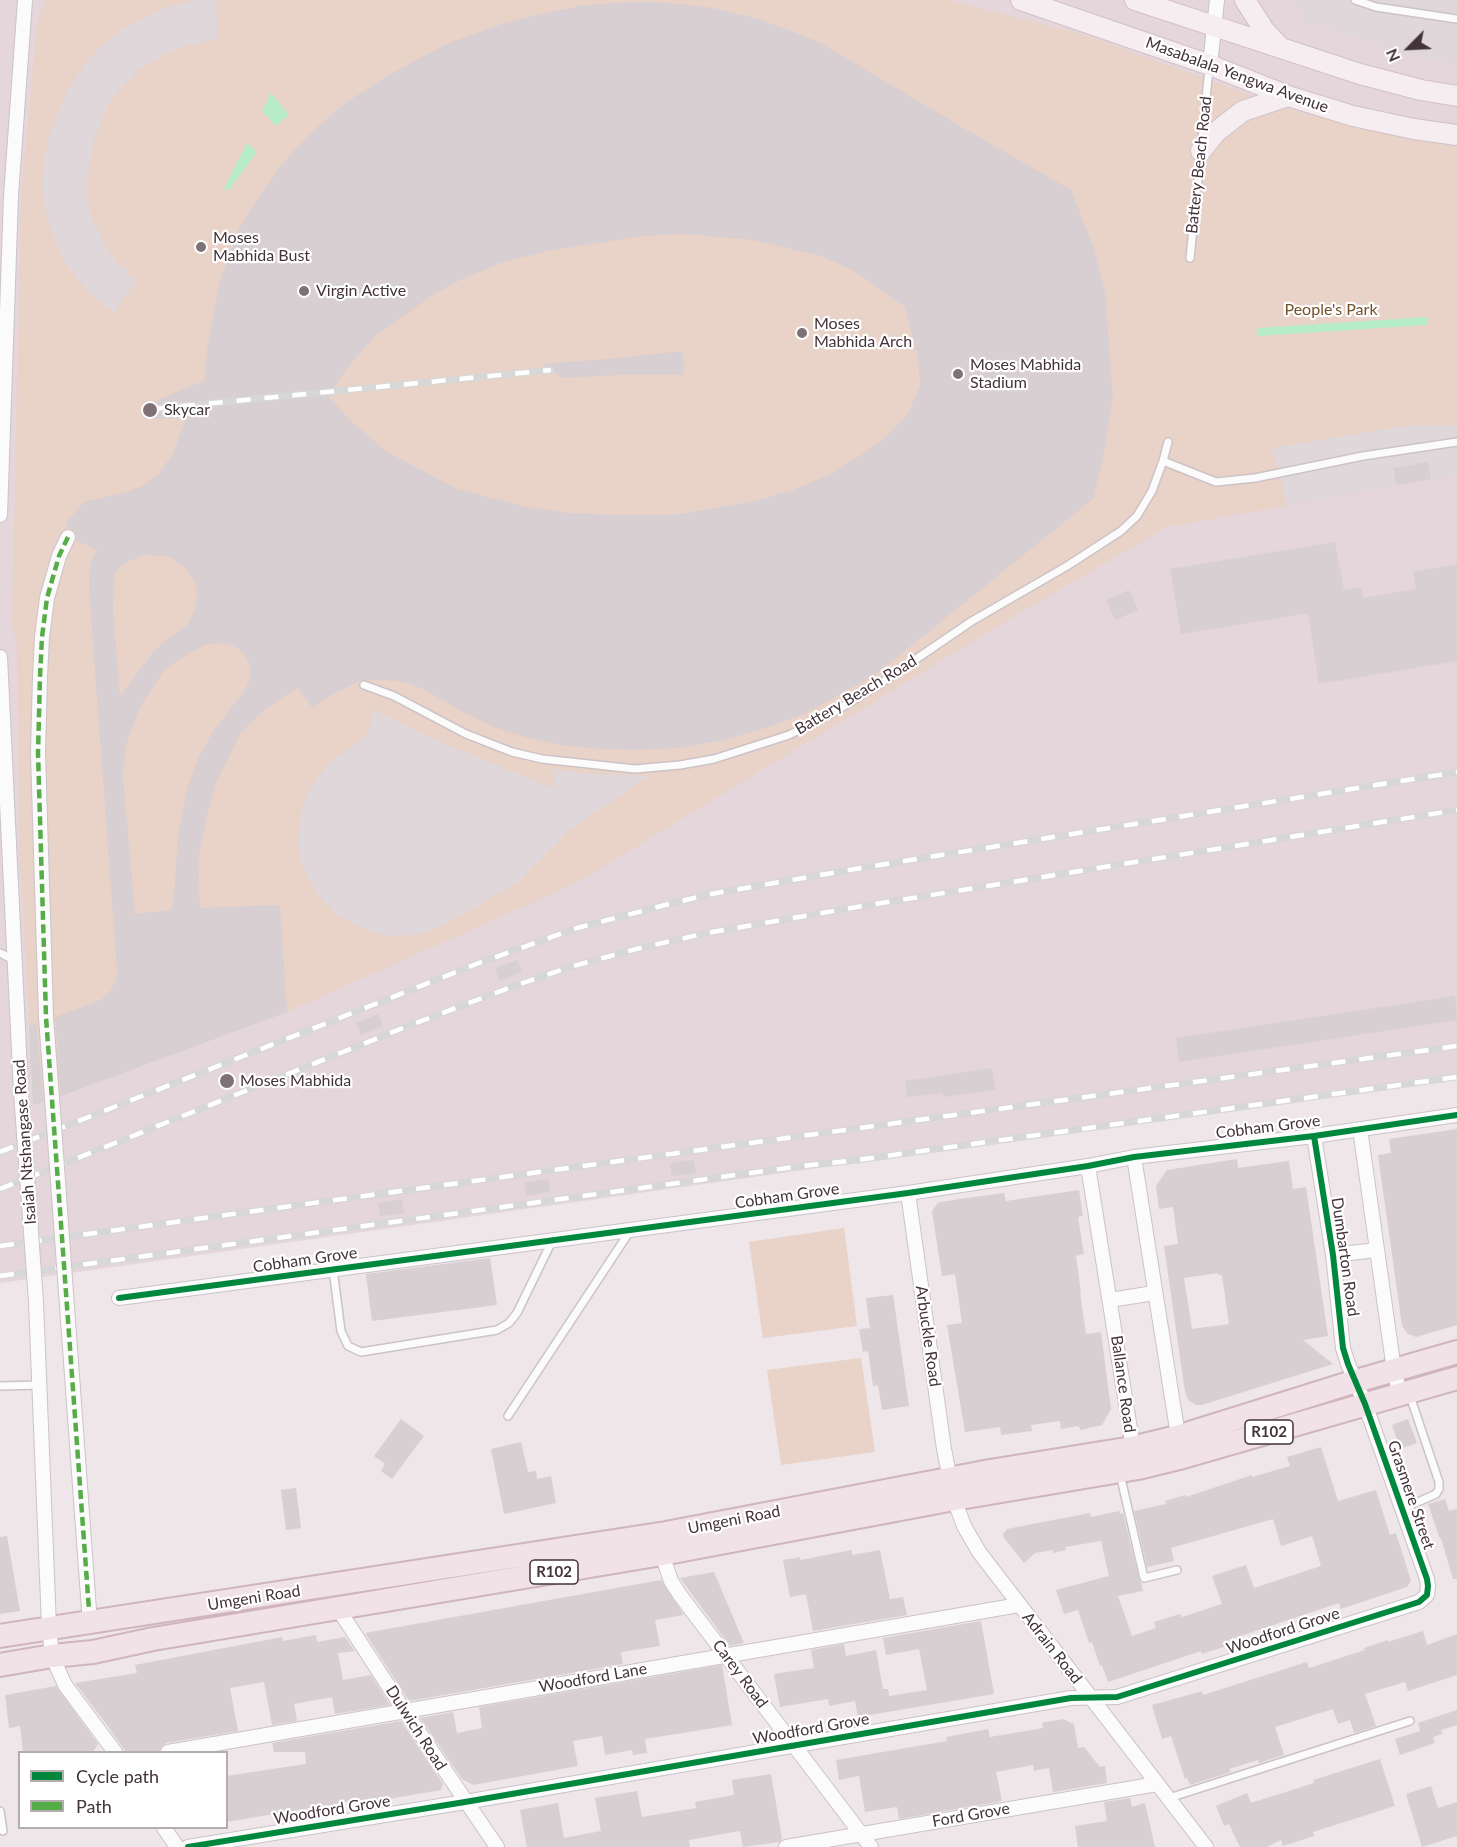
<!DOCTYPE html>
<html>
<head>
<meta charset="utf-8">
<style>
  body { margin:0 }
  #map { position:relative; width:1457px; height:1847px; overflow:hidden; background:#eee6e9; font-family:Lato,sans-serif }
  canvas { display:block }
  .legend { position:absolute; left:18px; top:1751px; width:210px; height:78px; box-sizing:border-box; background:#fff; border:2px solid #b4adb0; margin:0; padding:8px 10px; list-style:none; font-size:18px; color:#43333a }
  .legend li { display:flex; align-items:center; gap:12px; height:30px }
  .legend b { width:30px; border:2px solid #b4adb0 }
  .north { position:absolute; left:1379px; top:18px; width:60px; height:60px; -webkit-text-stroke:4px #fff; paint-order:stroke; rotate:246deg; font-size:16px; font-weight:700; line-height:24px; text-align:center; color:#43333a }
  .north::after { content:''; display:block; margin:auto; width:21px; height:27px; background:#43333a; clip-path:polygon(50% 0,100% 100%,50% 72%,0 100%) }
</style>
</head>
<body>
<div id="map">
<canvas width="1457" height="1847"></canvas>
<ul class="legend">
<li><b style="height:8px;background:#00873e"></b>Cycle path</li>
<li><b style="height:8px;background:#56ac46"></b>Path</li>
</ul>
<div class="north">N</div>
</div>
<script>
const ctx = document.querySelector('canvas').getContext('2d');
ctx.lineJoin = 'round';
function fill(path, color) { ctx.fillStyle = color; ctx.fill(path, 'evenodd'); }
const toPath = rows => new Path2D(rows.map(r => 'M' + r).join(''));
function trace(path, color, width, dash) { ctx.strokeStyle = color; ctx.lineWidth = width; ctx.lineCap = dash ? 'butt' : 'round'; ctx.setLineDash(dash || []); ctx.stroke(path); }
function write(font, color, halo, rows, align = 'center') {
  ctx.font = font + ' Lato,sans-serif'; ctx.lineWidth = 4.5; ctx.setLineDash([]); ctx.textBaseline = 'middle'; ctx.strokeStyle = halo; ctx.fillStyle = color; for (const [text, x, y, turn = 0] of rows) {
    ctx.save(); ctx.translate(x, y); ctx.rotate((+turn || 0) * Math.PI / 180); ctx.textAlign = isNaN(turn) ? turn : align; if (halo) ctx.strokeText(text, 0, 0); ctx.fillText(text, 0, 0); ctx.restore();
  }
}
const residential = toPath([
  [0,0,1457,0,1457,1078,0,1283]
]);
const green = toPath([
  [46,0,949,0,1084,35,1303,114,1457,147,1457,475,1167,527,1013,617,578,882,287,1012,34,1105,19,841,17,644,12,623,21,195,37,23],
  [844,1228,857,1326,763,1338,749,1242],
  [861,1358,875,1452,781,1465,767,1370]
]);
const parking = toPath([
  [196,0,216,0,218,39,197,43,166,53,138,71,116,94,107,107,94,140,87,179,87,196,91,216,107,248,117,262,137,281,113,313,88,292,75,276,64,262,54,237,46,212,42,185,44,164,48,139,66,93,90,57,119,31,135,22,165,8],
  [1294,0,1457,0,1457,63,1426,60,1304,21],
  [1410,425,1457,425,1457,475,1287,505,1272,448],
  [372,709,436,740,552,788,555,778,552,769,592,774,649,776,572,828,518,882,474,908,433,930,416,935,390,936,367,931,336,914,319,895,310,882,300,857,298,842,300,818,306,796,314,782,329,763,358,743,365,736,371,725]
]);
const water = toPath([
  [271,93,289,115,276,126,262,111],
  [247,143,257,152,229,190,224,189],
  [1427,317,1427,325,1257,336,1257,328]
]);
const building = toPath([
  [631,2,660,2,708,7,762,20,819,42,977,136,1071,190,1095,251,1105,291,1113,396,1105,448,1094,498,875,675,808,712,766,728,723,740,680,748,640,750,602,749,567,746,528,738,496,728,463,712,427,691,408,683,389,680,362,680,327,697,313,709,298,688,268,707,241,733,215,785,206,820,198,861,200,908,280,905,287,1012,61,1096,55,1017,101,1000,111,990,116,981,117,971,89,589,90,564,97,550,76,540,75,531,71,529,66,528,68,520,84,502,127,492,142,486,158,474,173,454,186,418,144,419,143,402,156,401,205,380,207,349,219,284,239,229,253,206,279,168,297,147,322,123,344,104,390,74,449,43,502,24,541,14,585,5],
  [687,234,753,240,817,255,844,266,866,279,905,307,918,357,920,386,908,414,885,438,857,457,831,474,793,490,755,501,674,515,621,515,568,513,522,506,457,489,387,452,354,424,328,396,354,359,378,334,433,295,458,281,500,263,548,251,641,236],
  [144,555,165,556,172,558,183,566,195,582,197,590,196,603,194,612,188,624,166,640,154,651,120,696,113,611,114,575,123,564],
  [218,643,231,645,239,649,243,653,250,665,250,680,242,694,214,730,199,756,187,789,178,836,174,895,171,910,135,914,123,776,126,746,140,707,162,673,169,666,191,652,205,645],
  [683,351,684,375,619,375,562,378,542,364,618,358],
  [1428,462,1431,479,1396,485,1393,468],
  [1335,542,1344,590,1361,587,1363,598,1416,589,1413,572,1457,564,1457,661,1319,684,1308,613,1181,634,1170,569],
  [1129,590,1138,610,1115,620,1106,600],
  [517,960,522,972,499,981,495,968],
  [1455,996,1457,1020,1179,1062,1176,1038],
  [378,1014,383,1026,361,1035,356,1023],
  [37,1023,43,1102,33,1105,29,1026],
  [992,1068,995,1090,943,1097,943,1093,907,1097,905,1081],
  [1457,1129,1457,1325,1416,1337,1408,1334,1402,1326,1378,1155,1391,1153,1389,1139],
  [1237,1159,1238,1168,1289,1161,1293,1189,1306,1187,1328,1336,1303,1340,1333,1364,1202,1405,1196,1405,1189,1401,1185,1392,1164,1246,1178,1244,1173,1207,1159,1209,1156,1186,1167,1170],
  [1218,1273,1218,1275,1222,1275,1229,1324,1192,1329,1184,1278],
  [694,1160,696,1173,672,1176,670,1163],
  [548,1179,550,1192,526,1196,524,1183],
  [1079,1190,1083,1216,1078,1217,1084,1254,1076,1256,1081,1293,1080,1293,1086,1334,1101,1332,1111,1409,1102,1425,1081,1430,1078,1426,1061,1429,1060,1421,1031,1425,1032,1431,1001,1435,1000,1427,965,1432,947,1325,962,1323,955,1274,942,1276,932,1211,938,1203,941,1202,959,1199,1004,1193,1006,1201],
  [402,1199,404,1213,380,1216,378,1203],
  [490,1258,497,1305,372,1321,366,1274],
  [893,1295,909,1406,882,1410,878,1385,873,1386,868,1351,863,1352,859,1329,870,1328,866,1298],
  [401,1419,424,1436,392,1479,381,1471,385,1464,374,1456],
  [1408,1419,1417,1443,1400,1449,1392,1425],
  [521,1442,528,1472,536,1471,537,1479,551,1476,556,1503,504,1514,491,1449],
  [1321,1447,1338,1501,1376,1490,1390,1535,1396,1533,1411,1581,1407,1587,1341,1609,1339,1603,1229,1640,1230,1645,1202,1654,1201,1651,1108,1682,1102,1665,1100,1666,1092,1642,1089,1643,1078,1610,1064,1614,1056,1590,1109,1576,1101,1541,1065,1547,1066,1550,1053,1553,1053,1550,1035,1553,1024,1563,1004,1538,1003,1534,1007,1529,1090,1513,1091,1517,1120,1511,1120,1514,1123,1513,1139,1579,1141,1583,1143,1591,1118,1596,1132,1636,1156,1628,1154,1622,1180,1614,1182,1617,1222,1604,1212,1576,1246,1565,1254,1588,1321,1566,1312,1536,1281,1546,1273,1519,1171,1548,1174,1561,1147,1567,1134,1511,1166,1504,1165,1501,1185,1495,1186,1497,1252,1475,1252,1477,1290,1466,1287,1457],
  [296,1488,301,1528,286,1530,281,1490],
  [1445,1499,1449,1511,1457,1509,1457,1579,1453,1579,1441,1538,1440,1539,1428,1504],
  [7,1536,20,1611,0,1614,0,1537],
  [852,1550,852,1555,880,1550,890,1599,903,1597,907,1615,813,1631,806,1594,790,1597,783,1560,800,1557,800,1560],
  [714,1572,744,1643,730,1646,680,1578],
  [661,1580,684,1615,655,1620,660,1646,621,1652,623,1664,409,1701,365,1633],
  [981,1621,994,1694,858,1717,855,1701,829,1706,828,1699,780,1707,774,1674,814,1668,811,1650,844,1644,846,1656,876,1650,883,1689,888,1689,889,1696,927,1690,919,1649,886,1655,883,1638],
  [1423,1631,1427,1645,1457,1634,1457,1675,1408,1691,1405,1682,1365,1694,1376,1726,1354,1733,1350,1720,1338,1724,1333,1709,1275,1727,1284,1755,1259,1763,1258,1760,1229,1769,1231,1772,1190,1785,1187,1778,1185,1779,1171,1736,1162,1739,1152,1705,1202,1691,1203,1695,1307,1662,1309,1668,1365,1650,1364,1648,1388,1640,1388,1642],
  [316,1635,317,1642,345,1637,355,1651,338,1653,343,1680,371,1675,390,1705,335,1714,332,1697,294,1704,297,1721,272,1725,264,1682,230,1688,238,1731,166,1743,162,1746,159,1752,126,1752,107,1725,75,1683,137,1673,135,1665,282,1637,283,1641],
  [722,1665,732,1725,645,1739,647,1753,633,1755,632,1750,605,1755,602,1736,573,1741,578,1766,473,1785,462,1779,420,1718,453,1712,457,1733,482,1728,479,1707],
  [56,1686,98,1744,93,1752,23,1752,20,1726,9,1728,5,1695],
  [1457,1710,1457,1725,1441,1730,1442,1734,1433,1737,1435,1743,1400,1755,1395,1739,1420,1731,1418,1723],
  [1063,1719,1074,1724,1078,1748,1084,1747,1100,1767,1105,1766,1107,1783,1053,1792,1049,1768,1034,1771,1033,1765,996,1772,1002,1801,899,1819,897,1807,865,1812,859,1776,839,1780,836,1760,947,1741,946,1737,988,1729,990,1737,1043,1728,1042,1723],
  [401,1721,443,1784,441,1790,359,1804,359,1800,226,1822,226,1776,306,1764,305,1752,274,1752,272,1743],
  [1380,1759,1395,1806,1313,1832,1314,1836,1283,1846,1281,1840,1267,1847,1240,1847,1229,1824,1224,1826,1216,1806,1247,1793,1251,1803,1314,1783,1313,1780],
  [771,1774,782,1839,779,1842,743,1847,740,1831,689,1840,690,1847,527,1847,520,1810,558,1803,564,1838,601,1831,595,1798,637,1791,642,1817,696,1808,695,1802,734,1795,732,1780],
  [1431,1786,1438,1808,1457,1802,1457,1836,1422,1847,1406,1794],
  [1130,1798,1132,1807,1145,1803,1155,1847,1078,1847,1075,1826,1107,1821,1104,1802]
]);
const lane = toPath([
  [1355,0,1376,7,1457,19],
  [1202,140,1209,68],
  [1190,258,1201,151],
  [1163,461,1216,482,1255,478,1363,456,1457,442],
  [364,685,394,696,466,734,512,752,542,759,635,769,680,765,714,759,789,735,836,711,878,685,972,621,1067,566,1121,531,1137,516,1152,491,1163,461,1168,442],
  [0,953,14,960],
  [333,1269,341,1331,348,1346,361,1352,497,1330,509,1323,517,1313,552,1241],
  [0,1386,40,1385],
  [508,1416,630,1231],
  [1120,1474,1144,1578,1177,1570],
  [1402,1509,1436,1494,1439,1489,1439,1482,1410,1396],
  [1169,1798,1410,1721],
  [0,1811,3,1831]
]);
const street = toPath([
  [1210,65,1217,0],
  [0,515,11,196,25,0],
  [0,657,21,1092],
  [52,1098,46,1017,38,753,40,677,42,637,47,598,59,556,68,537],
  [1360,1129,1394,1370,1400,1394],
  [1134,1157,1179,1442],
  [1088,1166,1134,1454],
  [908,1193,944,1449,954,1499,964,1526,979,1552,1206,1847],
  [1333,1255,1376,1250],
  [65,1279,89,1610],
  [119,1298,908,1193,1088,1166,1134,1157,1314,1136,1457,1115],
  [1110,1300,1154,1293],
  [36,1302,49,1627,52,1656,65,1685,115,1752],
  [662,1554,671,1581,680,1595,871,1847],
  [337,1607,404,1710,497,1847],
  [168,1752,1019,1605],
  [164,1828,177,1847],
  [188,1847,465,1802,1071,1698,1117,1697,1419,1602,1427,1595,1428,1586,1427,1579,1365,1404,1348,1364,1343,1348,1333,1255,1314,1136],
  [786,1847,1157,1784]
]);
const secondary = toPath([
  [1021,0,1210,65,1288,96,1353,116,1414,129,1457,135],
  [1135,0,1360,74,1421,90,1457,96],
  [1245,0,1264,30,1281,48],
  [1201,151,1216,132,1243,111,1288,96]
]);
const primary = toPath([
  [0,1636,666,1533,990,1471,1132,1448,1177,1437,1356,1381,1457,1352],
  [0,1665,52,1656,93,1652,153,1639,662,1554,954,1499,1138,1468,1183,1457,1457,1378]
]);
const rail = toPath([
  [153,409,551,370],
  [0,1152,479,963,577,928,665,905,711,894,855,869,1457,772],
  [0,1189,408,1026,514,986,570,967,636,949,707,933,845,909,1457,810],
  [0,1246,1457,1046],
  [0,1276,794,1167,857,1160,1457,1077]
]);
const streetBridge = toPath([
  [21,1092,36,1302],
  [52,1098,65,1279]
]);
const quiet = toPath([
  [68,537,59,556,47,598,42,637,40,677,38,753,46,1017,89,1610]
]);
const cycleway = toPath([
  [119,1298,908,1193,1088,1166,1134,1157,1314,1136,1457,1115],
  [188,1847,465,1802,1071,1698,1117,1697,1419,1602,1427,1595,1428,1586,1427,1579,1365,1404,1348,1364,1343,1348,1333,1255,1314,1136]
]);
const markers = [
  [201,247,6,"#7f7277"],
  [304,291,6,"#7f7277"],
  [802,333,6,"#7f7277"],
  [958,374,6,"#7f7277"],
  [150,410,8,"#7f7277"],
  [227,1081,8,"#7f7277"]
];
const shields = [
  [1269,1432,48],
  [554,1572,48]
];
const shieldNames = [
  ["R102",1269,1432],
  ["R102",554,1572]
];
const streetNames = [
  ["Masabalala Yengwa Avenue",1237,75,20],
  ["Battery Beach Road",1199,165,-84],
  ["Battery Beach Road",856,695,-31],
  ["Cobham Grove",1268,1127,-7],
  ["Isaiah Ntshangase Road",25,1142,-94],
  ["Cobham Grove",787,1196,-8],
  ["Dumbarton Road",1345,1257,82],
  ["Cobham Grove",305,1260,-8],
  ["Arbuckle Road",928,1336,82],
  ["Ballance Road",1123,1384,82],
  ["Grasmere Street",1411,1495,71],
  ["Umgeni Road",734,1520,-11],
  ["Umgeni Road",254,1598,-9],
  ["Woodford Grove",1283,1631,-18],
  ["Adrain Road",1052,1648,52],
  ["Carey Road",740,1674,53],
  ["Woodford Lane",593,1678,-10],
  ["Dulwich Road",416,1728,57],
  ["Woodford Grove",811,1729,-10],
  ["Woodford Grove",332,1810,-9],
  ["Ford Grove",971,1815,-10]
];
const poiNames = [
  ["Moses",213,238],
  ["Mabhida Bust",213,256],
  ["Virgin Active",316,291],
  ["Moses",814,324],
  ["Mabhida Arch",814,342],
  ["Moses Mabhida",970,365],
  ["Stadium",970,383],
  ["Skycar",164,410],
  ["Moses Mabhida",240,1081]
];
const parkNames = [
  ["People's Park",1331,310]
];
fill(residential, '#e4d6db');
fill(green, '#e9d2c7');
fill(parking, '#dfd7da');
fill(water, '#b7ecc8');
fill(building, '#d7cfd2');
trace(lane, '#ccc3c7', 10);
trace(street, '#ccc3c7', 16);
trace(secondary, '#d2c1c7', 22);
trace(primary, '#d0b4be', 26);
trace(lane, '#fcfbfc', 7);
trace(street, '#fcfbfc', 14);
trace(secondary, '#f5edef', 20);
trace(primary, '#f0e2e6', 22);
trace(rail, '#d8d7d7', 7);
trace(rail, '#fff', 4.5, [14]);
trace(streetBridge, '#ccc3c7', 16, []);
trace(streetBridge, '#fcfbfc', 14);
trace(quiet, '#56ac46', 4.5, [9, 4.5]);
trace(cycleway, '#00873e', 6);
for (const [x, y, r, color] of markers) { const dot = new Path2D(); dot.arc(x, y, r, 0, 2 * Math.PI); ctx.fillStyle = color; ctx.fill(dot); trace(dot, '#fff', 2); }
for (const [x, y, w] of shields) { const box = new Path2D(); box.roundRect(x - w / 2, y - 12, w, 24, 4.5); ctx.fillStyle = '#fff'; ctx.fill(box); trace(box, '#43333a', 1.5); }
write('bold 15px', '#43333a', null, shieldNames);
write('16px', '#43333a', '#fff', streetNames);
write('16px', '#43333a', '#fff', poiNames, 'left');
write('16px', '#725229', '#fff', parkNames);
</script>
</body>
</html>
